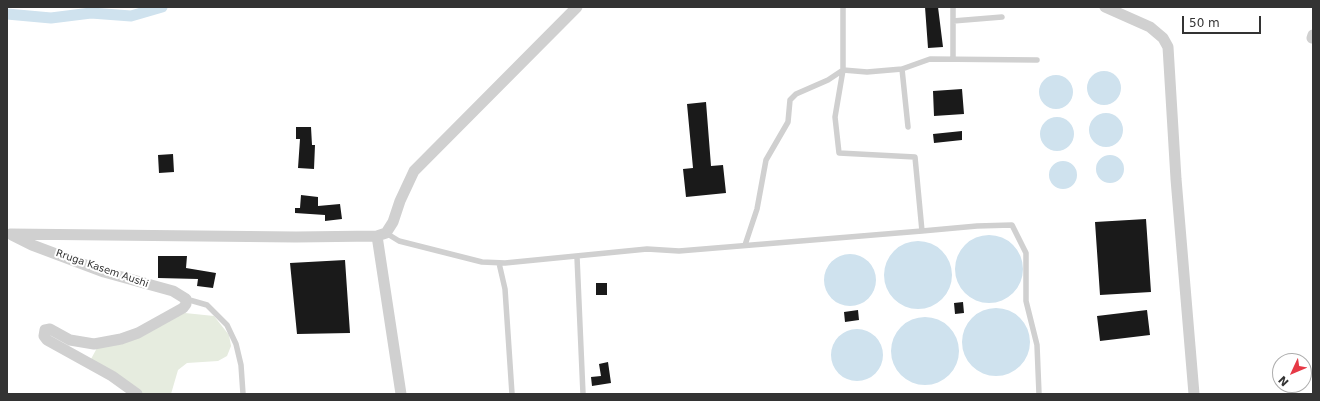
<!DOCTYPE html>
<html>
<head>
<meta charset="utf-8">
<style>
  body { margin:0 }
  #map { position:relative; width:1320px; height:401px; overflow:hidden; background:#fff; font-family:"DejaVu Sans",sans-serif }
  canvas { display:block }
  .frame { position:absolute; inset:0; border:8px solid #333; pointer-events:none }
  .north { position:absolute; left:1272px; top:353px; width:40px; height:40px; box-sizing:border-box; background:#fff; border:1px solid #adadad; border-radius:50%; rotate:226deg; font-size:11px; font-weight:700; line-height:16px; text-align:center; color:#333 }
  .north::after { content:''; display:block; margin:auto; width:14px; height:18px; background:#e63946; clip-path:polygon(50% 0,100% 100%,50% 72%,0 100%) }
  .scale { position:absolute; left:1182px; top:16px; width:79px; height:18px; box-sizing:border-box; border:2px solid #333; border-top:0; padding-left:5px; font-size:12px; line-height:14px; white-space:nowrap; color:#333; -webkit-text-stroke:3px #fff; paint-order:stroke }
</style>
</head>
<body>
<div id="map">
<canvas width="1320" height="401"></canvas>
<div class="frame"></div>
<div class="north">N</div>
<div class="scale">50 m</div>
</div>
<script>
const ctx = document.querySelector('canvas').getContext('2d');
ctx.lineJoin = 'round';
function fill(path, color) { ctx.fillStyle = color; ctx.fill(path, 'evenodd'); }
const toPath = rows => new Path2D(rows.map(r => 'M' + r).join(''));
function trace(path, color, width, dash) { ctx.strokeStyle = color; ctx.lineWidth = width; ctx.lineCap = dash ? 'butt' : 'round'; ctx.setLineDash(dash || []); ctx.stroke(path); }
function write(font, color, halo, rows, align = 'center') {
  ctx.font = font + ' "DejaVu Sans",sans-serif'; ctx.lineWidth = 4; ctx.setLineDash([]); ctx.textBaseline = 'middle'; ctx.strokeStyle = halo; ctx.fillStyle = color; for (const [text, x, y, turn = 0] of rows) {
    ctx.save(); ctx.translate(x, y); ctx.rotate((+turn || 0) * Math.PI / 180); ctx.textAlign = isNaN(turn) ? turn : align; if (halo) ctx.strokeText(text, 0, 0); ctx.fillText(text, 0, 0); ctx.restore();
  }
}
const green = toPath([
  [185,313,214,316,229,335,231,346,227,356,218,361,187,363,178,370,171,394,142,394,91,359,97,348]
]);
const water = toPath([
  '1087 88a17 17 0 1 1 34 0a17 17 0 1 1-34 0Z',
  '1039 92a17 17 0 1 1 34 0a17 17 0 1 1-34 0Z',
  '1089 130a17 17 0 1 1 34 0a17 17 0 1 1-34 0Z',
  '1040 134a17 17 0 1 1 34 0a17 17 0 1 1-34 0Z',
  '1096 169a14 14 0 1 1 28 0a14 14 0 1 1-28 0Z',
  '1049 175a14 14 0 1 1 28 0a14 14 0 1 1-28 0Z',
  '955 269a34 34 0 1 1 68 0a34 34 0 1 1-68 0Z',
  '884 275a34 34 0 1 1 68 0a34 34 0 1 1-68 0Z',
  '824 280a26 26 0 1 1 52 0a26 26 0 1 1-52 0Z',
  '962 342a34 34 0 1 1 68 0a34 34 0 1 1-68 0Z',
  '891 351a34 34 0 1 1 68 0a34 34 0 1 1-68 0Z',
  '831 355a26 26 0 1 1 52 0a26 26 0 1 1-52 0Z'
]);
const canal = toPath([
  [7,14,51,18,91,13,131,16,162,7]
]);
const building = toPath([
  [925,7,938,7,943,47,928,48],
  [962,89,964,114,934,116,933,91],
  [706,102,711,166,723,165,726,193,686,197,683,169,693,168,687,104],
  [296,127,311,127,312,145,315,145,314,169,298,168,300,139,296,139],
  [962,131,962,140,934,143,933,134],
  [173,154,174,172,159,173,158,155],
  [301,195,318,197,318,206,340,204,342,219,325,221,325,215,295,213,295,208,300,208],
  [1146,219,1151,292,1100,295,1095,222],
  [158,256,187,256,186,268,216,273,213,288,197,286,198,279,158,278],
  [345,260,350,333,297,334,290,263],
  [596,283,607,283,607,295,596,295],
  [963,302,964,313,955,314,954,303],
  [858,310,859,320,845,322,844,312],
  [1147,310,1150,335,1100,341,1097,316],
  [608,362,611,383,592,386,591,377,601,376,599,364]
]);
const service = toPath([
  [843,7,843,70,835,117,839,153,915,157,922,231,977,226,1012,225,1026,253,1026,301,1037,345,1039,394],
  [953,7,953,59],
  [953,21,1002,17],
  [902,69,908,127],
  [386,233,399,241,482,262,505,263,647,249,679,251,922,231],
  [745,245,757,209,766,160,788,122,790,100,796,94,828,80,843,70,867,72,902,69,930,59,1037,60],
  [577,257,583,394],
  [499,263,505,289,512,394],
  [186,299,207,305,227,325,236,344,241,365,243,394]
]);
const minor = toPath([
  [1105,7,1150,27,1163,38,1168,47,1176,179,1194,394],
  [1312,38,1313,35],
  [10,234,296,237,377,236,386,233,393,222,400,201,414,171,577,7],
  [12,235,32,245,104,272,173,291,186,299,186,304,183,308,138,333,121,339,94,344,70,340,50,329,45,330,44,336,47,340,112,376,137,394],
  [377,236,401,394]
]);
const streetNames = [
  ["Rruga Kasem Aushi",102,269,19]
];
fill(green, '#e6ecdf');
fill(water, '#cfe2ee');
trace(canal, '#cfe2ee', 11);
fill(building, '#1a1a1a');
trace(service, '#d0d0d0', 5.5);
trace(minor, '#d0d0d0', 11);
write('10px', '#333', '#fff', streetNames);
</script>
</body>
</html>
